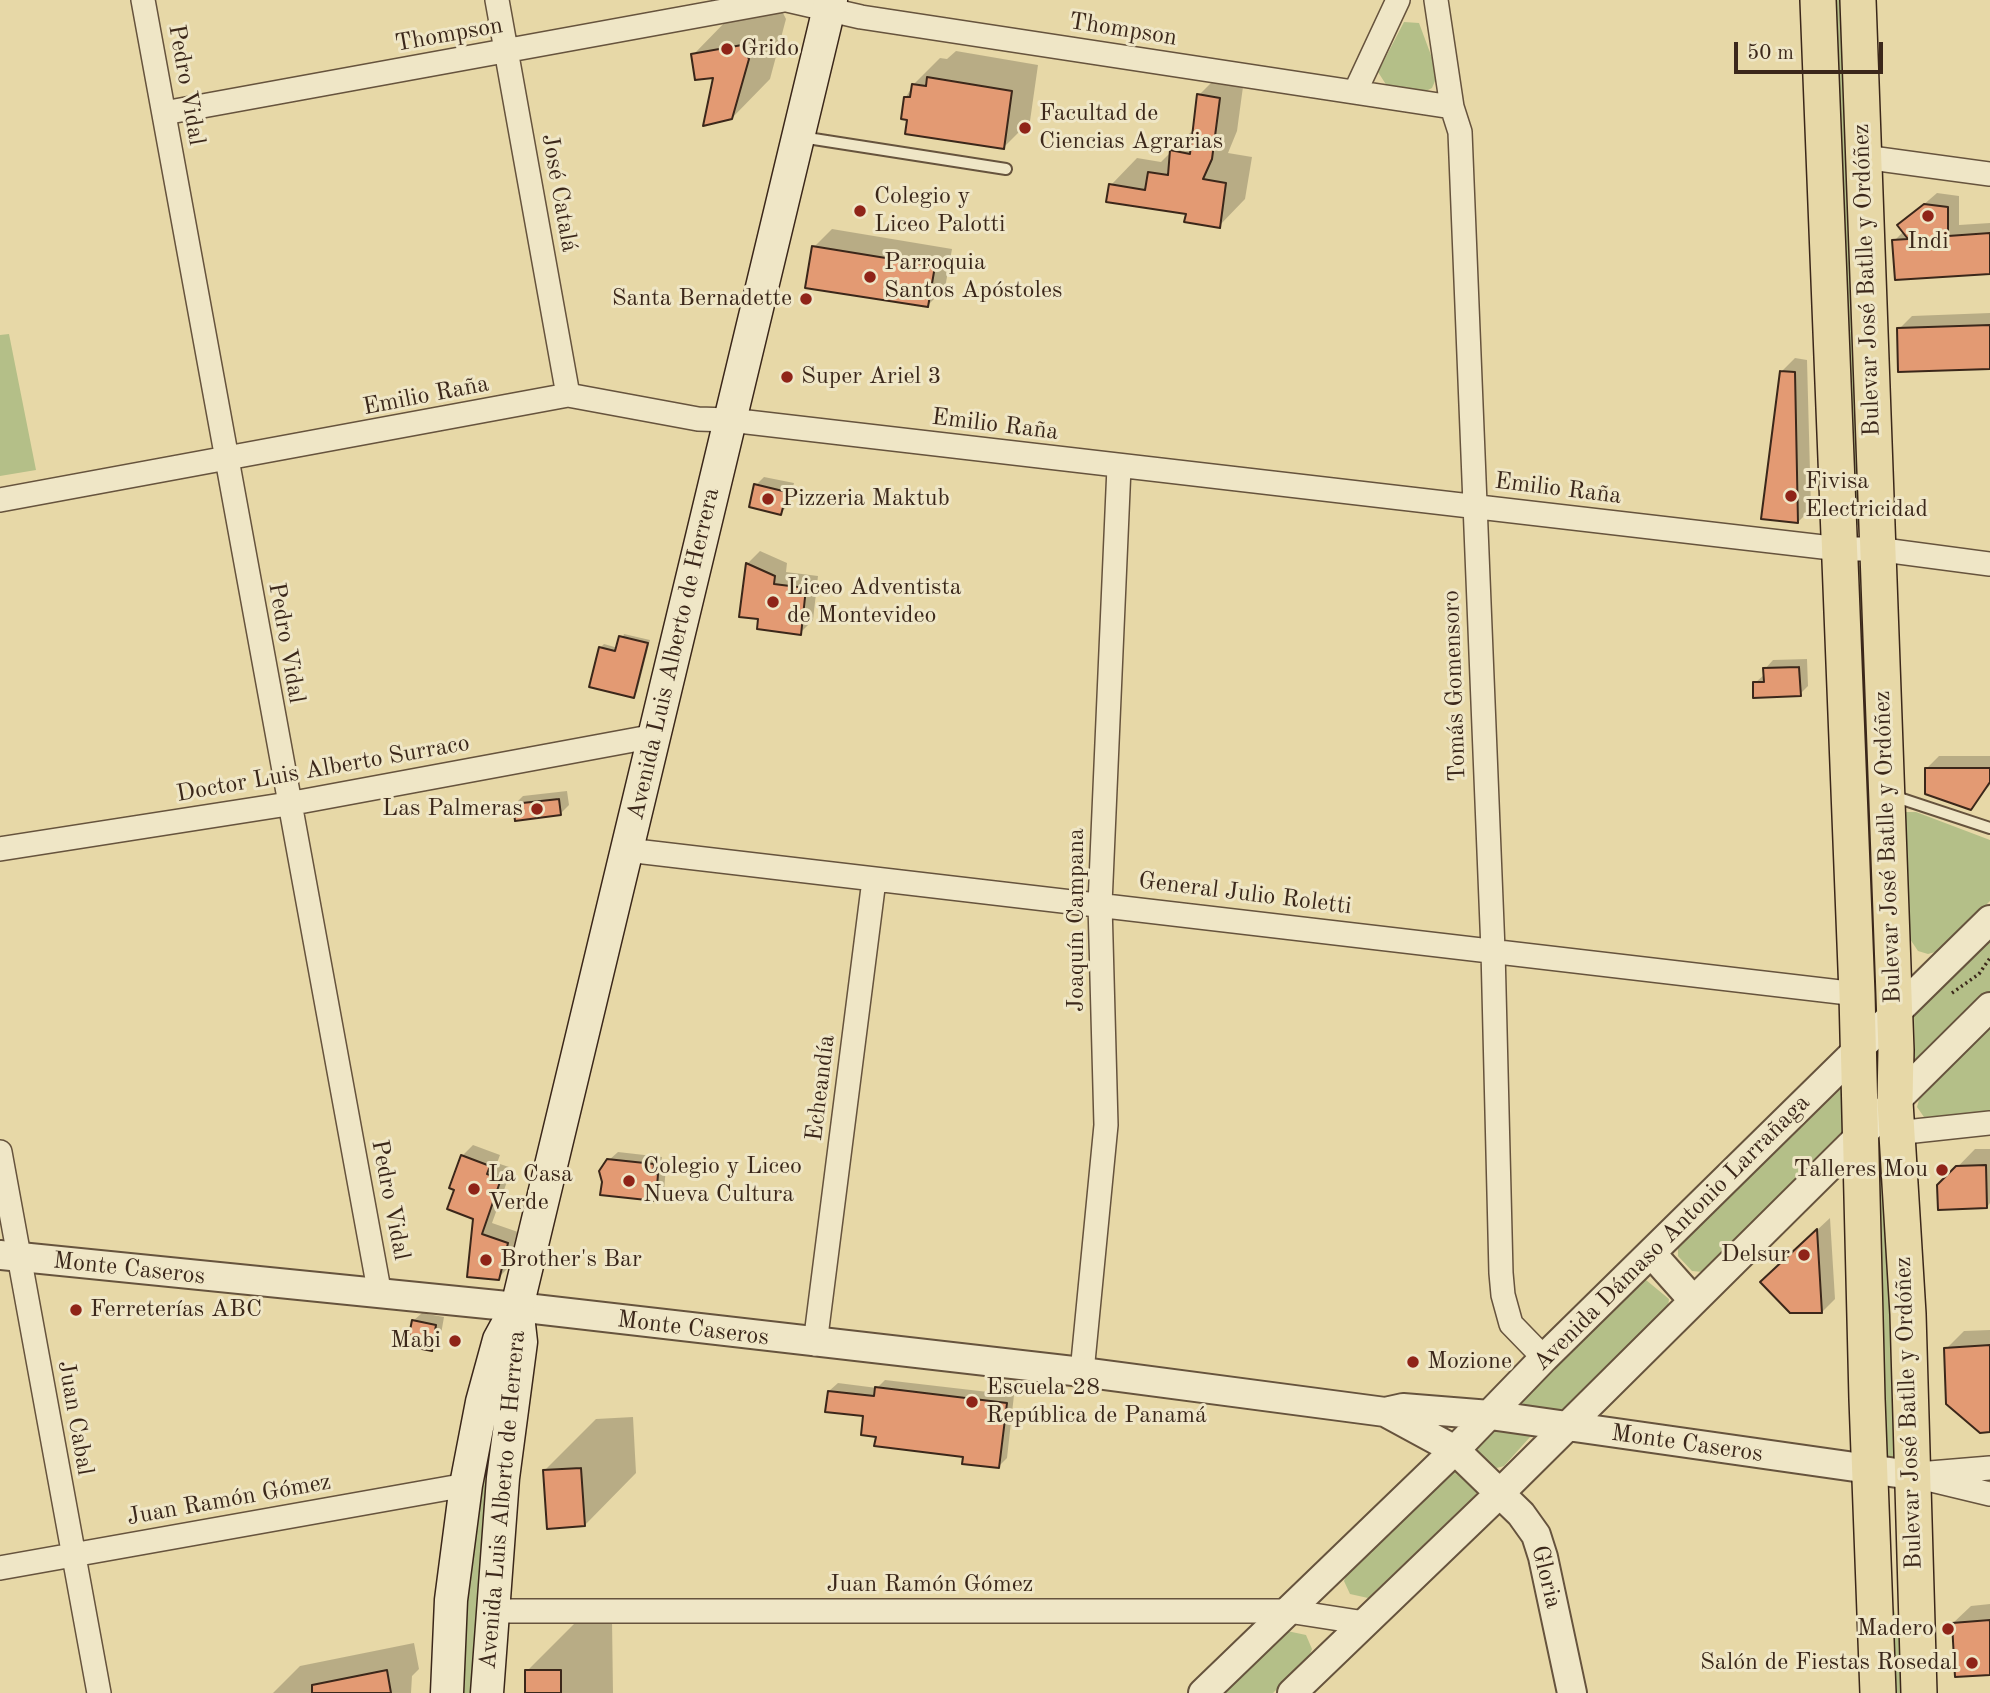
<!DOCTYPE html>
<html>
<head>
<meta charset="utf-8">
<style>
  body { margin:0 }
  #map { position:relative; width:1990px; height:1693px; overflow:hidden; background:#e7d8a7; font-family:"Old Standard TT",serif }
  canvas { display:block }
  .scale { position:absolute; left:1734px; top:42px; width:149px; height:32px; box-sizing:border-box; border:4px solid #3b271a; border-top:0; padding-left:9px; font-size:21px; line-height:24px; white-space:nowrap; color:#3b271a; -webkit-text-stroke:5px #efe6c6; paint-order:stroke }
</style>
</head>
<body>
<div id="map">
<canvas width="1990" height="1693"></canvas>
<div class="scale">50 m</div>
</div>
<script>
const ctx = document.querySelector('canvas').getContext('2d');
ctx.lineJoin = 'round';
function fill(path, color) { ctx.fillStyle = color; ctx.fill(path, 'evenodd'); }
const toPath = rows => new Path2D(rows.map(r => 'M' + r).join(''));
function trace(path, color, width, dash) { ctx.strokeStyle = color; ctx.lineWidth = width; ctx.lineCap = dash ? 'butt' : 'round'; ctx.setLineDash(dash || []); ctx.stroke(path); }
function write(font, color, halo, rows, align = 'center') {
  ctx.font = font + ' "Old Standard TT",serif'; ctx.lineWidth = 6; ctx.setLineDash([]); ctx.textBaseline = 'middle'; ctx.strokeStyle = halo; ctx.fillStyle = color; for (const [text, x, y, turn = 0] of rows) {
    ctx.save(); ctx.translate(x, y); ctx.rotate((+turn || 0) * Math.PI / 180); ctx.textAlign = isNaN(turn) ? turn : align; if (halo) ctx.strokeText(text, 0, 0); ctx.fillText(text, 0, 0); ctx.restore();
  }
}
const green = toPath([
  [1832,0,1842,0,1861,521,1856,527],
  [1404,22,1419,23,1438,74,1432,88,1424,92,1387,86,1378,72],
  [9,334,36,470,0,476,0,335],
  [1856,566,1861,566,1881,1002,1872,1009],
  [1904,812,1916,812,1990,840,1990,901,1939,951,1928,954,1918,951,1908,936],
  [1990,941,1990,991,1915,1063,1914,1016],
  [1990,1028,1990,1112,1924,1117,1917,1107,1920,1096],
  [1841,1089,1842,1135,1703,1272,1692,1271,1678,1256,1678,1247],
  [1880,1144,1883,1147,1897,1455,1892,1460,1884,1457,1876,1146],
  [1646,1280,1669,1299,1668,1307,1562,1410,1553,1413,1520,1406,1521,1400],
  [500,1378,476,1693,463,1693,463,1587],
  [1497,1429,1529,1433,1530,1437,1504,1466,1493,1469,1473,1451],
  [1453,1469,1478,1489,1476,1494,1368,1598,1350,1594,1344,1581,1350,1567],
  [1890,1556,1893,1606,1901,1634,1906,1693,1891,1693],
  [1287,1631,1306,1635,1312,1649,1308,1659,1273,1693,1222,1693]
]);
const shadow = toPath([
  [780,7,786,19,770,79,732,118,715,77,693,55,731,16],
  [956,51,1038,65,1030,121,1004,147,909,118,906,97,913,85,940,58,947,59],
  [1225,69,1245,72,1237,131,1228,153,1252,157,1245,199,1219,226,1111,185,1137,158,1161,162,1195,128,1199,95],
  [1937,193,1959,196,1959,225,1990,223,1990,271,1894,241,1904,231,1900,225],
  [832,229,952,249,945,288,928,305,814,247],
  [1990,313,1990,367,1899,329,1912,316],
  [1795,358,1807,360,1811,509,1798,522,1782,371],
  [764,477,794,483,789,504,781,513,756,485],
  [760,551,787,563,786,572,818,576,813,620,800,633,760,617,747,564],
  [624,634,650,640,637,692,633,696,600,648,604,644,618,648],
  [1807,659,1808,686,1800,694,1755,683,1765,674,1765,669,1773,660],
  [1939,756,1990,756,1990,785,1970,808,1926,769],
  [567,791,569,805,560,814,515,804,523,796],
  [473,1145,500,1155,497,1163,512,1168,492,1223,518,1232,510,1266,498,1278,474,1217,456,1189,462,1156],
  [1975,1149,1990,1149,1990,1203,1987,1207,1939,1186],
  [618,1152,662,1157,661,1167,666,1166,664,1191,655,1199,609,1160],
  [1830,1218,1835,1299,1822,1312,1775,1269],
  [422,1313,444,1317,440,1340,431,1349,413,1321],
  [1990,1330,1990,1431,1946,1349,1964,1331],
  [885,1380,1014,1395,1007,1458,999,1466,878,1435,865,1415,829,1391,838,1383,877,1388],
  [633,1417,636,1473,585,1525,544,1471,596,1419],
  [1990,1604,1990,1673,1953,1623,1971,1606],
  [579,1619,612,1619,613,1693,527,1693,527,1671],
  [414,1643,419,1669,412,1676,411,1693,273,1693,300,1666]
]);
const building = toPath([
  [742,45,749,59,732,119,703,126,713,78,695,80,691,54,742,45],
  [927,77,1012,91,1004,149,905,134,907,120,901,119,904,97,910,97,912,84,926,86,927,77],
  [1197,94,1220,98,1212,159,1203,179,1226,183,1220,228,1184,222,1186,214,1106,202,1109,184,1145,190,1148,172,1168,175,1170,150,1190,154,1197,94],
  [1924,204,1948,207,1948,236,1990,233,1990,274,1895,280,1892,240,1908,239,1897,225,1924,204],
  [812,246,935,266,928,307,805,288,812,246],
  [1990,325,1990,369,1898,372,1897,328,1990,325],
  [1780,371,1795,372,1798,523,1761,519,1780,371],
  [754,484,787,492,781,515,749,507,754,484],
  [746,563,775,576,774,584,806,588,801,635,757,629,758,619,739,617,746,563],
  [619,636,648,643,634,698,589,687,599,647,615,651,619,636],
  [1799,667,1801,696,1753,698,1753,682,1764,682,1763,668,1799,667],
  [1925,768,1990,768,1990,782,1971,810,1925,794,1925,768],
  [559,799,561,815,515,821,513,804,559,799],
  [461,1155,490,1166,487,1174,501,1179,482,1234,508,1243,499,1280,467,1277,473,1219,447,1209,454,1190,449,1188,461,1155],
  [607,1159,654,1164,653,1174,658,1174,656,1201,600,1195,602,1182,599,1171,607,1159],
  [1986,1165,1987,1208,1938,1210,1937,1185,1956,1166,1986,1165],
  [1817,1229,1822,1313,1790,1313,1760,1282,1817,1229],
  [412,1320,436,1325,432,1351,407,1346,412,1320],
  [1990,1345,1990,1432,1980,1433,1946,1404,1944,1348,1990,1345],
  [875,1387,1007,1403,999,1468,962,1464,963,1457,874,1446,876,1437,861,1435,863,1416,825,1412,828,1391,874,1396,875,1387],
  [581,1468,585,1526,547,1529,543,1470,581,1468],
  [1990,1620,1990,1675,1955,1677,1952,1623,1990,1620],
  [387,1670,391,1693,312,1693,312,1685,387,1670],
  [525,1670,561,1670,561,1693,525,1693,525,1670]
]);
const path = toPath([
  [1952,993,1979,974,1990,958]
]);
const service = toPath([
  [801,137,1006,169],
  [1893,796,1990,828]
]);
const minor = toPath([
  [143,0,380,1295],
  [497,0,568,395],
  [787,0,861,17,1452,107],
  [1436,0,1452,107,1460,132,1493,950,1501,1273,1503,1295,1511,1324,1544,1358],
  [1355,92,1398,0],
  [164,113,784,0],
  [1864,157,1990,174],
  [0,500,568,395,698,419,730,420,1840,549,1876,549,1990,564],
  [0,849,288,804,655,736],
  [627,850,1857,994],
  [1896,1133,1990,1123],
  [0,1152,99,1693],
  [815,1344,874,880],
  [1082,1372,1106,1125,1100,904,1119,467],
  [1930,1473,1990,1468],
  [1911,1475,1990,1494],
  [0,1568,466,1485],
  [493,1611,1288,1611,1365,1623]
]);
const tertiary = toPath([
  [1652,1254,1693,1300],
  [0,1255,517,1307,1082,1372,1385,1412,1403,1408,1490,1415,1911,1475],
  [1385,1412,1455,1450,1521,1514,1536,1535,1543,1557,1572,1693],
  [1203,1693,1455,1450,1544,1358,1990,920],
  [1292,1693,1500,1493,1990,1007]
]);
const secondary = toPath([
  [447,1693,451,1600,466,1485,482,1402,499,1340,517,1307,831,0],
  [487,1693,503,1478,521,1342,517,1307]
]);
const primary = toPath([
  [1818,0,1857,994,1867,1399,1878,1693],
  [1858,0,1896,1050,1895,1102,1908,1314,1919,1693]
]);
const markers = [
  [727,49,7,"#8f2418"],
  [1025,128,7,"#8f2418"],
  [860,211,7,"#8f2418"],
  [1928,216,7,"#8f2418"],
  [870,277,7,"#8f2418"],
  [806,299,7,"#8f2418"],
  [787,377,7,"#8f2418"],
  [1791,496,7,"#8f2418"],
  [768,499,7,"#8f2418"],
  [773,602,7,"#8f2418"],
  [537,809,7,"#8f2418"],
  [1942,1170,7,"#8f2418"],
  [629,1181,7,"#8f2418"],
  [474,1189,7,"#8f2418"],
  [1804,1255,7,"#8f2418"],
  [486,1260,7,"#8f2418"],
  [76,1310,7,"#8f2418"],
  [455,1341,7,"#8f2418"],
  [1413,1362,7,"#8f2418"],
  [972,1402,7,"#8f2418"],
  [1948,1629,7,"#8f2418"],
  [1972,1663,7,"#8f2418"]
];
const streetNames = [
  ["Thompson",1123,30,9],
  ["Thompson",449,35,-10],
  ["Pedro Vidal",186,85,80],
  ["José Catalá",559,193,80],
  ["Bulevar José Batlle y Ordóñez",1867,280,-92],
  ["Emilio Raña",426,396,-11],
  ["Emilio Raña",995,425,7],
  ["Emilio Raña",1558,489,7],
  ["Pedro Vidal",286,643,80],
  ["Avenida Luis Alberto de Herrera",674,654,-77],
  ["Tomás Gomensoro",1455,686,-92],
  ["Doctor Luis Alberto Surraco",323,769,-10],
  ["Bulevar José Batlle y Ordóñez",1888,847,-92],
  ["General Julio Roletti",1245,894,7],
  ["Joaquín Campana",1077,920,-90],
  ["Echeandía",821,1088,-83],
  ["Pedro Vidal",390,1200,79],
  ["Avenida Dámaso Antonio Larrañaga",1672,1233,-45],
  ["Monte Caseros",129,1269,6],
  ["Monte Caseros",693,1329,7],
  ["Bulevar José Batlle y Ordóñez",1909,1413,-92],
  ["Juan Cabal",75,1418,80],
  ["Monte Caseros",1687,1444,8],
  ["Juan Ramón Gómez",229,1500,-10],
  ["Avenida Luis Alberto de Herrera",503,1500,-85],
  ["Gloria",1546,1577,76],
  ["Juan Ramón Gómez",930,1585]
];
const poiNames = [
  ["Grido",741,49],
  ["Facultad de",1039,114],
  ["Ciencias Agrarias",1039,142],
  ["Colegio y",874,197],
  ["Liceo Palotti",874,225],
  ["Indi",1928,242,"center"],
  ["Parroquia",884,263],
  ["Santos Apóstoles",884,291],
  ["Santa Bernadette",792,299,"right"],
  ["Super Ariel 3",801,377],
  ["Fivisa",1805,482],
  ["Electricidad",1805,510],
  ["Pizzeria Maktub",782,499],
  ["Liceo Adventista",787,588],
  ["de Montevideo",787,616],
  ["Las Palmeras",523,809,"right"],
  ["Colegio y Liceo",643,1167],
  ["Nueva Cultura",643,1195],
  ["Talleres Mou",1928,1170,"right"],
  ["La Casa",488,1175],
  ["Verde",488,1203],
  ["Delsur",1790,1255,"right"],
  ["Brother's Bar",500,1260],
  ["Ferreterías ABC",90,1310],
  ["Mabi",441,1341,"right"],
  ["Mozione",1427,1362],
  ["Escuela 28",986,1388],
  ["República de Panamá",986,1416],
  ["Madero",1934,1629,"right"],
  ["Salón de Fiestas Rosedal",1958,1663,"right"]
];
fill(green, '#b4bf88');
fill(shadow, '#0003');
fill(building, '#e39a73');
trace(building, '#3b271a', 2);
trace(service, '#66533d', 14);
trace(minor, '#66533d', 26);
trace(tertiary, '#66533d', 32);
trace(secondary, '#3b271a', 35);
trace(primary, '#3b271a', 38);
trace(path, '#3b271a', 3.5, [2, 3.5]);
trace(service, '#efe6c6', 10);
trace(minor, '#efe6c6', 23);
trace(tertiary, '#efe6c6', 28);
trace(secondary, '#efe6c6', 32);
trace(primary, '#e7d8a7', 35);
for (const [x, y, r, color] of markers) { const dot = new Path2D(); dot.arc(x, y, r, 0, 2 * Math.PI); ctx.fillStyle = color; ctx.fill(dot); trace(dot, '#efe6c6', 2.5); }
write('24px', '#3b271a', '#efe6c6', streetNames);
write('24px', '#3b271a', '#efe6c6', poiNames, 'left');
</script>
</body>
</html>
